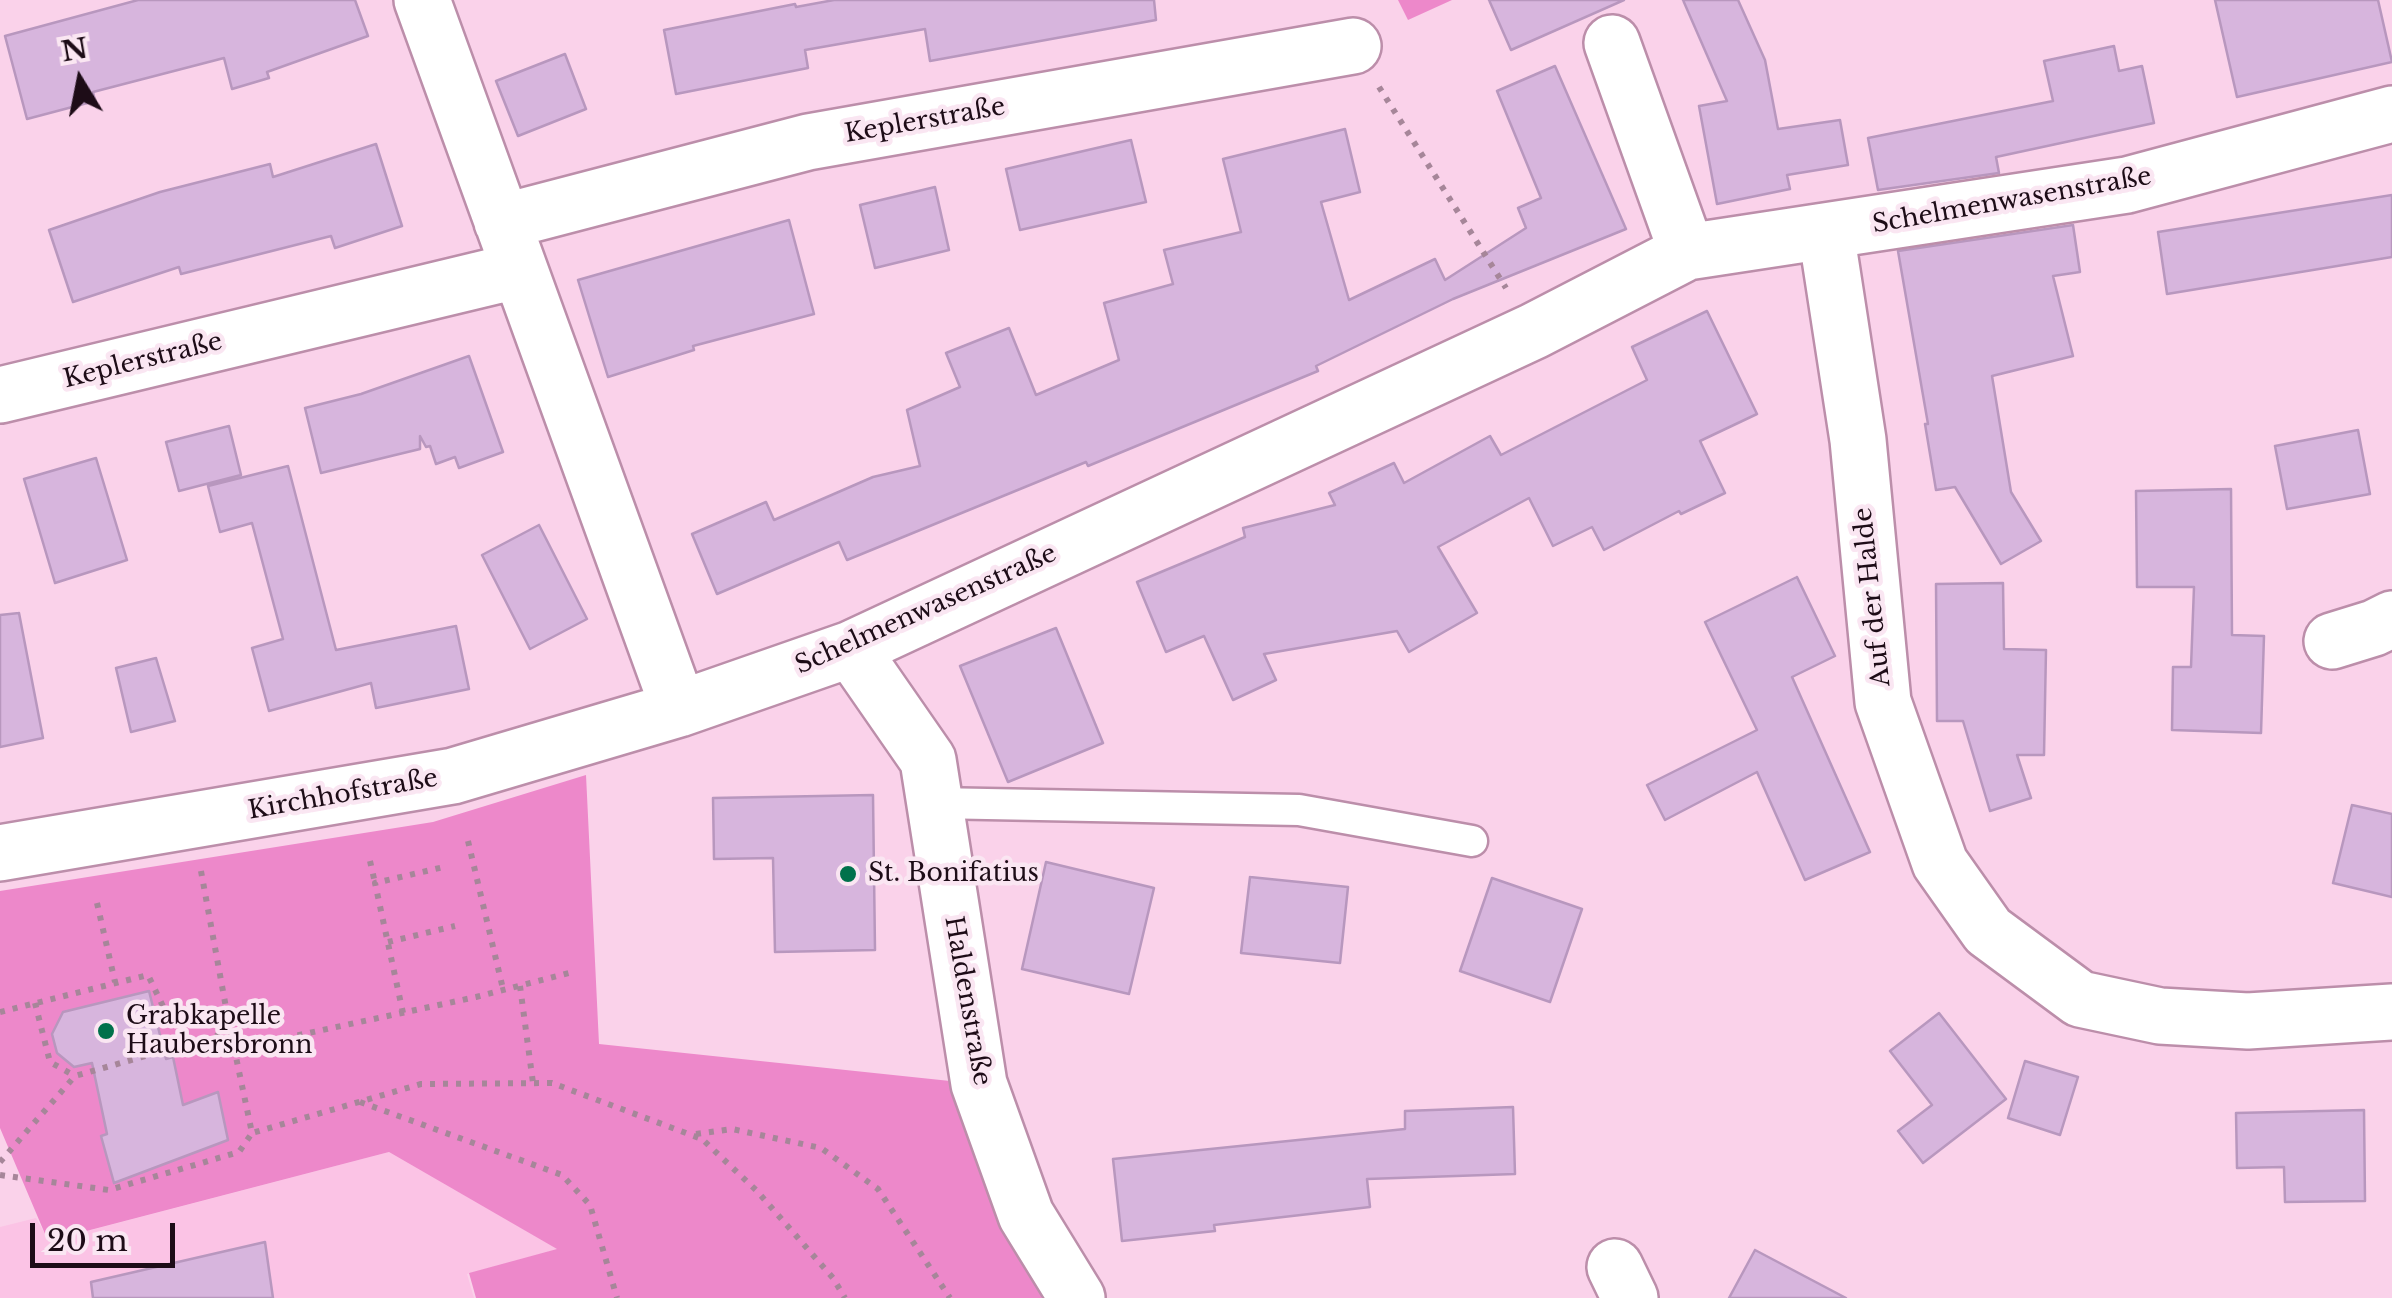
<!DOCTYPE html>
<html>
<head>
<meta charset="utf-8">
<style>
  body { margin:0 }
  #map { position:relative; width:2392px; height:1298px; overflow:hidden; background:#fad2ea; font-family:"Libre Baskerville",serif }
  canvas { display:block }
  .north { position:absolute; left:30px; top:30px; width:100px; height:100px; -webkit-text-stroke:8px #fae6f2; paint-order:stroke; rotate:350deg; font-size:28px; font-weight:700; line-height:40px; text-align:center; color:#1d0c17 }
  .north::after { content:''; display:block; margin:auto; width:35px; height:45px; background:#1d0c17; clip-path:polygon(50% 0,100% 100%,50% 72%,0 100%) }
  .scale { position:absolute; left:30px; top:1223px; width:145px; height:45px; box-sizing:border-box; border:5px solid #1d0c17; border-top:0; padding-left:12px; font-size:30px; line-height:35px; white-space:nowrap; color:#1d0c17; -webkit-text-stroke:8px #fae6f2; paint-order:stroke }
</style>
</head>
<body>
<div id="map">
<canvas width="2392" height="1298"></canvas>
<div class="north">N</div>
<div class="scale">20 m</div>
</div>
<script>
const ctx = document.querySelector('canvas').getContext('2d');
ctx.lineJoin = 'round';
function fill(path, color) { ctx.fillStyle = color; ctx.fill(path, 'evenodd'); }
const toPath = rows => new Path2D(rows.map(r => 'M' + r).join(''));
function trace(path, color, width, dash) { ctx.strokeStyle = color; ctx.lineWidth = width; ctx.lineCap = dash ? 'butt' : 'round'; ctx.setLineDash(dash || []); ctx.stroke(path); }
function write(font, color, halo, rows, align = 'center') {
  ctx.font = font + ' "Libre Baskerville",serif'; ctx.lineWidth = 9; ctx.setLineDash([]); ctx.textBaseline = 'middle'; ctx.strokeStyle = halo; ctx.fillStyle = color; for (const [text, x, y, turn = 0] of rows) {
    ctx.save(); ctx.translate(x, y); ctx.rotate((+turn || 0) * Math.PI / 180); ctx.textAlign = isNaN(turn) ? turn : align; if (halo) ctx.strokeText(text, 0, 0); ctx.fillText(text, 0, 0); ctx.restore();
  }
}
const built = toPath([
  [389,1152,558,1249,467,1274,474,1298,0,1298,0,1227,36,1218,49,1241]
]);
const green = toPath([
  [1398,0,1452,0,1408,20],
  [586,775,599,1044,950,1081,1042,1298,476,1298,469,1273,557,1249,389,1152,48,1241,0,1128,0,891,433,822]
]);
const building = toPath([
  [138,0,355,0,368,36,267,72,269,78,232,89,224,58,93,92,95,101,27,119,5,36,138,0],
  [834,0,1154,0,1156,20,930,61,925,29,805,50,808,68,676,94,664,30,795,4,796,7,834,0],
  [1489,0,1624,0,1511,50,1489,0],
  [1683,0,1738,0,1765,60,1778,129,1840,120,1848,165,1787,175,1790,189,1717,204,1699,106,1727,101,1683,0],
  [2215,0,2378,0,2392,62,2237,97,2215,0],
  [2114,46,2119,71,2142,66,2154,123,1996,157,1999,173,1878,190,1868,138,2053,101,2044,61,2114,46],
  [565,54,586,109,518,136,496,81,565,54],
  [1555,66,1626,229,1453,299,1316,366,1318,371,1088,466,1086,462,847,560,839,542,717,594,692,534,766,502,774,520,873,477,920,466,907,410,960,387,946,353,1009,328,1036,395,1119,360,1104,303,1173,284,1164,250,1241,232,1223,159,1345,129,1360,192,1321,202,1349,300,1435,259,1445,280,1526,228,1518,208,1541,198,1497,91,1555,66],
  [1131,140,1146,202,1020,230,1006,169,1131,140],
  [376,144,402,226,335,248,331,236,181,274,179,267,73,302,49,230,160,192,270,164,273,177,376,144],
  [935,187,949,250,875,268,860,205,935,187],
  [2392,195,2392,257,2167,294,2158,232,2392,195],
  [789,220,814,314,693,346,694,350,608,377,578,280,789,220],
  [2073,225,2080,272,2053,276,2073,356,1992,376,2011,492,2041,541,2001,564,1955,487,1936,490,1925,424,1928,424,1898,251,2073,225],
  [1707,311,1757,414,1700,441,1725,493,1681,514,1679,511,1604,550,1592,527,1553,546,1529,498,1438,547,1477,613,1409,652,1397,631,1264,654,1276,680,1233,700,1204,636,1166,652,1137,582,1245,537,1243,528,1335,505,1329,493,1394,463,1404,483,1490,436,1501,455,1647,380,1632,347,1707,311],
  [469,356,503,452,459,468,455,457,436,464,430,446,426,447,420,436,420,449,321,473,305,408,361,394,469,356],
  [229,426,241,475,179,491,166,442,229,426],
  [2358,430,2370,494,2287,509,2275,446,2358,430],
  [96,458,127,560,55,583,24,479,96,458],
  [288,466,336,650,456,626,469,689,376,708,371,683,269,711,252,648,283,639,252,523,220,532,208,486,288,466],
  [2231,489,2232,635,2264,636,2261,733,2172,730,2173,667,2191,667,2194,587,2137,587,2136,491,2231,489],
  [539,525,587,619,530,649,482,555,539,525],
  [1797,577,1835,656,1792,677,1870,852,1805,880,1757,772,1665,820,1647,785,1757,730,1705,622,1797,577],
  [2003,583,2004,649,2046,650,2044,755,2017,755,2031,798,1990,811,1963,721,1937,721,1936,584,2003,583],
  [19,613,43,738,0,747,0,615,19,613],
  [1056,628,1103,743,1008,782,960,666,1056,628],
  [156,658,175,721,131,732,116,668,156,658],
  [873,795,875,950,775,952,773,858,714,859,713,798,873,795],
  [2352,805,2392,814,2392,897,2333,883,2352,805],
  [1046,862,1154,888,1129,994,1022,969,1046,862],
  [1250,877,1348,887,1340,963,1241,953,1250,877],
  [1492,878,1582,909,1550,1002,1460,971,1492,878],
  [149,991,166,1059,173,1057,183,1105,218,1092,228,1140,114,1183,101,1136,107,1134,92,1063,74,1067,57,1053,52,1034,63,1012,149,991],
  [1939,1013,2006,1099,1923,1163,1898,1131,1932,1105,1890,1051,1939,1013],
  [2025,1061,2078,1077,2060,1135,2008,1118,2025,1061],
  [1513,1107,1515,1174,1367,1179,1370,1207,1214,1225,1215,1231,1122,1241,1113,1159,1405,1129,1405,1111,1513,1107],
  [2364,1110,2365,1201,2285,1202,2284,1167,2237,1168,2236,1113,2364,1110],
  [265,1242,273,1298,93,1298,91,1282,265,1242],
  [1755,1250,1846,1298,1729,1298,1755,1250]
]);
const path = toPath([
  [1379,87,1506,288],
  [468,841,503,989],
  [370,861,375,883],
  [201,871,229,1024],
  [97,903,115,982],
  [388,942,455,926],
  [520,986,533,1083],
  [35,1003,50,1062,75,1076],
  [0,1012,148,975,170,1021,229,1024,252,1133,421,1084,552,1083,702,1139,757,1191,833,1278,845,1298],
  [403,1013,375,883,448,866],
  [234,1049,476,997,569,973],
  [360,1102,562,1175,590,1205,617,1298],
  [696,1134,732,1129,821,1148,878,1189,950,1298],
  [0,1162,75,1076,230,1032],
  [0,1175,109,1190,239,1152,252,1133]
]);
const service = toPath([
  [935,803,1299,810,1472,841]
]);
const minor = toPath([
  [422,0,679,709],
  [1612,43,1687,252],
  [502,222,808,142,1353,46],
  [1826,232,1858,440,1883,702,1940,863,1988,931,2080,999,2160,1016,2248,1021,2392,1012],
  [0,395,520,270],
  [2332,641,2374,628,2392,619],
  [851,649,928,760,979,1084,1026,1215,1077,1298],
  [0,853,453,776,679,709,851,649,1534,331,1687,252,2127,185,2392,114],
  [1615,1267,1630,1298]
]);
const markers = [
  [848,874,10,"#00714b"],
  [106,1031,10,"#00714b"]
];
const streetNames = [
  ["Keplerstraße",925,121,-10],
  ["Schelmenwasenstraße",2012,201,-10],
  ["Keplerstraße",143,361,-14],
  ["Auf der Halde",1873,597,-96],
  ["Schelmenwasenstraße",926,610,-24],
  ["Kirchhofstraße",343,795,-10],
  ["Haldenstraße",967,1001,80]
];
const poiNames = [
  ["St. Bonifatius",868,874],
  ["Grabkapelle",126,1017],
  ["Haubersbronn",126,1046]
];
fill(built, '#fbc3e5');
fill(green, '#ed88ca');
fill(building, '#d7b5dd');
trace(building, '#b897be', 2.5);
trace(service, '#bc8eaa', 35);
trace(minor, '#bc8eaa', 60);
trace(path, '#a68699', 6, [5, 8]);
trace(service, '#fff', 30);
trace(minor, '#fff', 55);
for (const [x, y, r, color] of markers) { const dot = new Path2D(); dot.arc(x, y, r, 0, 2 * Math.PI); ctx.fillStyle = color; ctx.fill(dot); trace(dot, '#fae6f2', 4); }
write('25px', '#1d0c17', '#fae6f2', streetNames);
write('25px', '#1d0c17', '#fae6f2', poiNames, 'left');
</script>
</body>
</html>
